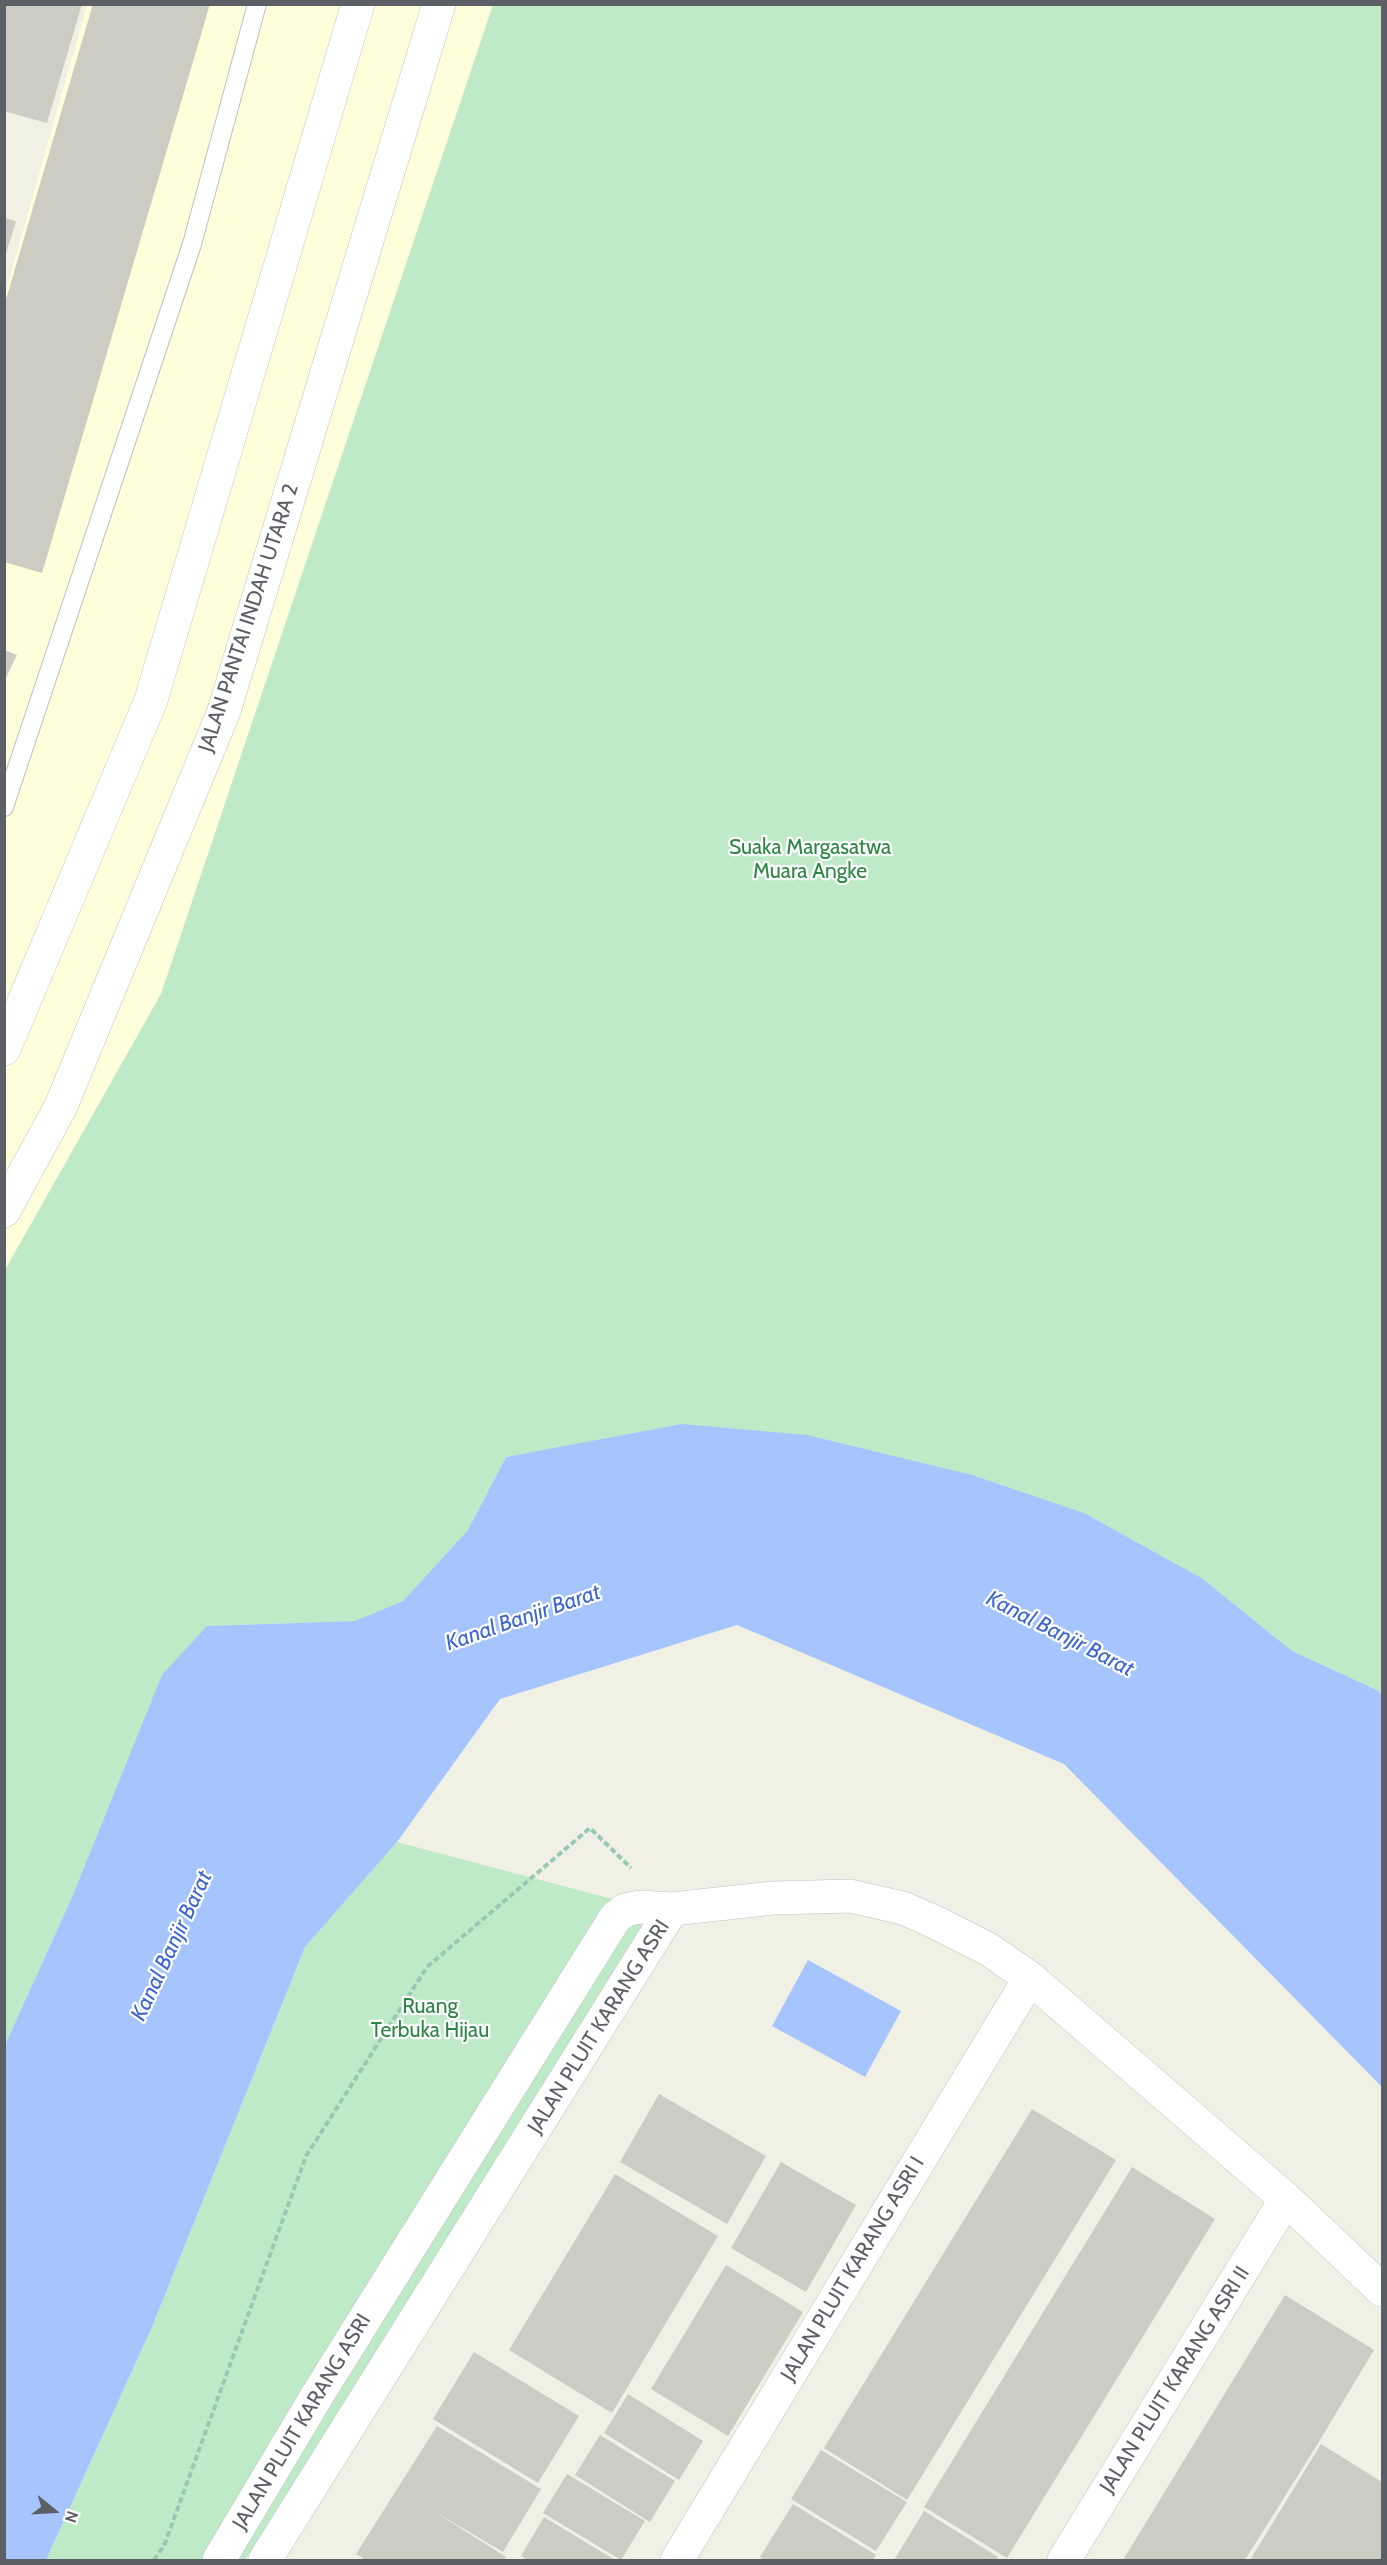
<!DOCTYPE html>
<html>
<head>
<meta charset="utf-8">
<style>
  body { margin:0 }
  #map { position:relative; width:1387px; height:2565px; overflow:hidden; background:#f0f0e5; font-family:Cabin,sans-serif }
  canvas { display:block }
  .frame { position:absolute; inset:0; border:6px solid #5c5f66; pointer-events:none }
  .north { position:absolute; left:24px; top:2481px; width:60px; height:60px; -webkit-text-stroke:4px #fff; paint-order:stroke; rotate:108deg; font-size:16px; font-weight:700; line-height:24px; text-align:center; color:#5c5f66 }
  .north::after { content:''; display:block; margin:auto; width:21px; height:27px; background:#5c5f66; clip-path:polygon(50% 0,100% 100%,50% 72%,0 100%) }
</style>
</head>
<body>
<div id="map">
<canvas width="1387" height="2565"></canvas>
<div class="frame"></div>
<div class="north">N</div>
</div>
<script>
const ctx = document.querySelector('canvas').getContext('2d');
ctx.lineJoin = 'round';
function fill(path, color) { ctx.fillStyle = color; ctx.fill(path, 'evenodd'); }
const toPath = rows => new Path2D(rows.map(r => 'M' + r).join(''));
function trace(path, color, width, dash) { ctx.strokeStyle = color; ctx.lineWidth = width; ctx.lineCap = dash ? 'butt' : 'round'; ctx.setLineDash(dash || []); ctx.stroke(path); }
function write(font, color, halo, rows, align = 'center') {
  ctx.font = font + ' Cabin,sans-serif'; ctx.lineWidth = 4.5; ctx.setLineDash([]); ctx.textBaseline = 'middle'; ctx.strokeStyle = halo; ctx.fillStyle = color; for (const [text, x, y, turn = 0] of rows) {
    ctx.save(); ctx.translate(x, y); ctx.rotate((+turn || 0) * Math.PI / 180); ctx.textAlign = isNaN(turn) ? turn : align; if (halo) ctx.strokeText(text, 0, 0); ctx.fillText(text, 0, 0); ctx.restore();
  }
}
const commercial = toPath([
  [87,5,493,5,161,994,5,1270,5,294]
]);
const green = toPath([
  [493,5,1382,5,1382,1695,1377,1690,1292,1651,1203,1579,558,1448,506,1457,468,1530,403,1601,355,1621,207,1626,73,1895,5,2045,5,1270,161,994],
  [397,1842,669,1914,245,2560,46,2560,152,2327,305,1947]
]);
const water = toPath([
  [682,1424,807,1435,972,1475,1084,1513,1203,1579,1292,1651,1377,1690,1382,1695,1382,2087,1064,1764,737,1625,500,1699,397,1842,305,1947,152,2327,46,2560,5,2560,5,2045,73,1895,162,1675,207,1626,355,1621,403,1601,468,1530,506,1457],
  [808,1960,901,2011,865,2077,772,2026]
]);
const building = toPath([
  [4,4,82,4,47,123,4,111],
  [93,4,210,4,42,573,4,562,4,306],
  [4,218,16,221,5,257,4,257],
  [4,650,17,655,4,682],
  [659,2094,766,2156,727,2224,620,2162],
  [1032,2109,1116,2160,907,2500,824,2448],
  [781,2162,856,2205,806,2292,731,2248],
  [1132,2167,1215,2219,1007,2558,924,2507],
  [615,2174,718,2236,612,2413,509,2350],
  [726,2265,803,2312,728,2436,651,2389],
  [1285,2295,1374,2350,1317,2445,1245,2560,1123,2560],
  [474,2352,579,2416,538,2483,433,2419],
  [628,2394,703,2441,679,2480,604,2433],
  [437,2426,541,2489,503,2552,432,2510,506,2557,504,2560,361,2560,363,2558,356,2554],
  [600,2435,675,2481,650,2522,575,2475],
  [1321,2444,1382,2482,1382,2560,1250,2560],
  [821,2450,907,2502,876,2551,791,2499],
  [567,2474,645,2521,621,2560,543,2513],
  [793,2504,876,2555,873,2560,765,2560,760,2557],
  [924,2511,998,2557,996,2560,894,2560],
  [544,2517,615,2560,528,2560,521,2556]
]);
const path = toPath([
  [154,2560,164,2546,306,2156,427,1967,590,1828,631,1868]
]);
const service = toPath([
  [4,807,192,244,257,4]
]);
const minor = toPath([
  [219,2560,318,2394,615,1918,625,1910,640,1907,672,1909,774,1898,850,1896,903,1908,937,1923,988,1949,1030,1978,1286,2199,1382,2290],
  [265,2560,672,1909],
  [677,2560,1030,1978],
  [1064,2560,1286,2199]
]);
const tertiary = toPath([
  [4,1049,151,700,358,4],
  [4,1211,61,1106,224,711,439,4]
]);
const streetNames = [
  ["JALAN PANTAI INDAH UTARA 2",249,618,-72],
  ["JALAN PLUIT KARANG ASRI",599,2027,-58],
  ["JALAN PLUIT KARANG ASRI I",853,2269,-59],
  ["JALAN PLUIT KARANG ASRI II",1175,2380,-58],
  ["JALAN PLUIT KARANG ASRI",302,2422,-59]
];
const parkNames = [
  ["Suaka Margasatwa",810,848],
  ["Muara Angke",810,872],
  ["Ruang",430,2007],
  ["Terbuka Hijau",430,2031]
];
const waterNames = [
  ["Kanal Banjir Barat",523,1618,-19],
  ["Kanal Banjir Barat",1060,1634,27],
  ["Kanal Banjir Barat",172,1946,-65]
];
fill(commercial, '#fffedb');
fill(green, '#bfeac8');
fill(water, '#a6c5ff');
fill(building, '#cdccc3');
trace(service, '#bec0c7', 20);
trace(minor, '#bec0c7', 34);
trace(tertiary, '#bec0c7', 34);
trace(path, '#97cbb1', 4, [6, 3]);
trace(service, '#fff', 18);
trace(minor, '#fff', 33);
trace(tertiary, '#fff', 33);
write('21px', '#5c5f66', '#fff', streetNames);
write('21px', '#2d8543', '#fff', parkNames);
write('italic 22px', '#3d65ce', '#fff', waterNames);
</script>
</body>
</html>
